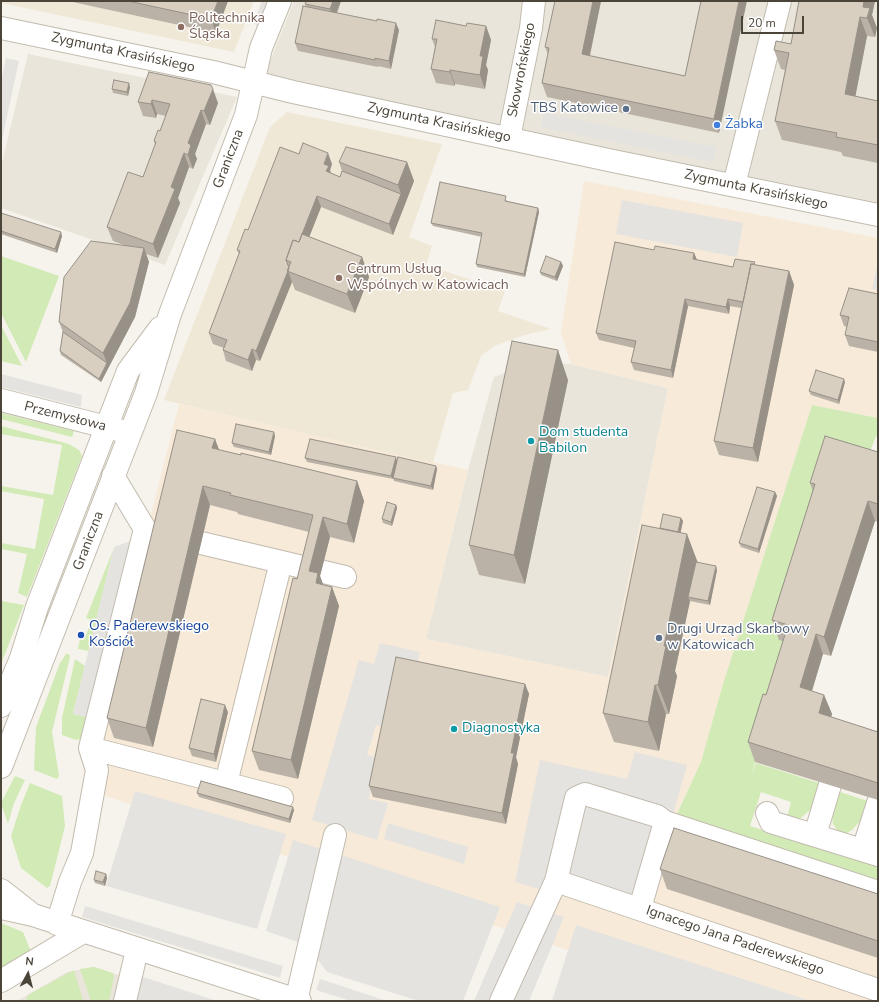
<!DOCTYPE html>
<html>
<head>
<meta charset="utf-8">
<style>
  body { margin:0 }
  #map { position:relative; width:879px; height:1002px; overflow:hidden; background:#f6f3ec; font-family:"Nunito Sans",sans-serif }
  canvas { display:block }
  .frame { position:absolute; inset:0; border:2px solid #4b4439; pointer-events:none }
  .north { position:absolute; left:8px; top:954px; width:40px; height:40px; -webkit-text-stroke:3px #fff; paint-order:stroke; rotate:7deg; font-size:11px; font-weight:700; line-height:16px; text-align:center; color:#4b4439 }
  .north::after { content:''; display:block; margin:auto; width:14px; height:18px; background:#4b4439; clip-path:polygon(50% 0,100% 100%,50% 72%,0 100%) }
  .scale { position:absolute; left:741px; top:16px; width:63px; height:18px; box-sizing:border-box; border:2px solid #4b4439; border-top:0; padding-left:5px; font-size:12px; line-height:14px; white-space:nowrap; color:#4b4439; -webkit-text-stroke:3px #fff; paint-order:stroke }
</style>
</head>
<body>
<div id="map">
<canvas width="879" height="1002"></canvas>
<div class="frame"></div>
<div class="north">N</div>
<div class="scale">20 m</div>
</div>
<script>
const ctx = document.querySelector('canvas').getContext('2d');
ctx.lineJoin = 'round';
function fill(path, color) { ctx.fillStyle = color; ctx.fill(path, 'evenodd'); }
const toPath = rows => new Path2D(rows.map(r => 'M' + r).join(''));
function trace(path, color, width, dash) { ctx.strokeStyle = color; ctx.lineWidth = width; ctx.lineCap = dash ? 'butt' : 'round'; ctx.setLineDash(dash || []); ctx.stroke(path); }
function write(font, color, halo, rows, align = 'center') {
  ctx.font = font + ' "Nunito Sans",sans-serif'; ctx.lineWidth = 3; ctx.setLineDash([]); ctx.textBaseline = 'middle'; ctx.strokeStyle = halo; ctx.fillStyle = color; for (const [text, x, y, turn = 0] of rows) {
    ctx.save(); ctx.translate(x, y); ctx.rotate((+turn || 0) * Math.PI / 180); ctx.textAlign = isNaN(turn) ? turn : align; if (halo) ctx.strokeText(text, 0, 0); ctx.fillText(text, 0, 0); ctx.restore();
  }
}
const residential = toPath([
  [294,1,878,1,878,204,532,135,264,76],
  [28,54,237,97,165,265,1,208,1,167],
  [534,362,571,364,668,388,608,677,426,639,468,470,494,377],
  [94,967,121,976,116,1001,17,1001,67,972]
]);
const commercial = toPath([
  [584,181,878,238,878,418,812,405,723,684,701,762,676,815,685,821,878,880,878,1001,720,1001,82,788,179,404,468,470,426,639,608,677,668,388,571,364,561,333]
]);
const education = toPath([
  [1,1,254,1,234,52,1,3],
  [287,112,442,144,409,237,432,246,426,265,505,291,498,311,551,329,525,335,494,346,481,356,468,390,453,393,433,463,164,400,270,127]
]);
const green = toPath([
  [1,256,59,276,26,362,1,313],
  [1,325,22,366,1,361],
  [812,405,878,418,878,436,876,436,795,645,770,713,751,777,756,763,822,784,814,807,798,820,787,817,791,802,761,792,750,826,878,865,878,880,685,821,676,816,701,762,723,684],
  [1,413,74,431,72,437,1,419],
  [1,426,69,444,79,450,82,456,27,597,18,593,27,554,1,549,1,543,35,549,44,499,1,491,1,486,53,495,62,445,1,434],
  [113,550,89,651,78,649,80,639,84,640,92,620,86,618],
  [1,601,24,605,1,664],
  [66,654,69,654,70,657,52,732,59,776,57,779,34,770,36,727,60,663],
  [75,659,85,666,73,714,91,718,85,738,76,740,62,735,62,718],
  [15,776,25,780,14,803,8,824,1,803],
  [30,783,62,796,65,826,50,886,47,888,21,868,11,836,21,805],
  [837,791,868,801,863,818,852,830,845,834,839,833,833,824,832,816],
  [1,923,23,932,32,954,1,973],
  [94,967,113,973,114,977,109,1001,91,1001,80,969],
  [74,970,83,1001,26,1001,28,995]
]);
const parking = toPath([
  [262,1,269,1,258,29,254,21],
  [6,58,19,61,1,144,1,82],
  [544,113,716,147,713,162,541,127],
  [622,200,743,223,737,257,616,234],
  [878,261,878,290,872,289],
  [1,374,82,395,81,407,1,387],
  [136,539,91,718,73,714,114,547],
  [380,643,420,652,416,668,383,726,376,725,367,755,377,758,369,799,388,803,377,840,312,820,359,660,374,664],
  [635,752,687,765,673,814,630,911,567,890,559,895,515,882,540,760,627,779],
  [135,791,286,834,257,929,106,886],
  [388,823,468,847,464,864,384,839],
  [293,840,324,850,298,942,266,931],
  [338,854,500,907,463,1001,419,1001,327,972,315,956],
  [517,902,564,917,529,1001,474,1001],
  [85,906,283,966,280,978,82,917],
  [576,925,811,1001,552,1001],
  [140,976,217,1001,134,1001],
  [320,979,387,1001,351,1001,316,990]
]);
const minor = toPath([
  [1,28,213,72,293,92,613,161,878,215],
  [509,138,531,28,534,1],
  [734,185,780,1],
  [1,400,122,431],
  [201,543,345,577],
  [1,706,21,658,37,607,128,371,160,328],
  [90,748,282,798],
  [1,767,146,393,170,314,246,115,261,48,280,1],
  [226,783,281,562],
  [767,813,771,822,878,855],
  [815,835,830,785],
  [863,850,878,803],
  [556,881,576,798,585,794,657,816,665,822,878,892],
  [1,890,29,912],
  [1,908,33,915,300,1001],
  [640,908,665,822],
  [57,924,70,882,82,853,97,770,90,748,145,529,113,476],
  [1,981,83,932],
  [125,1001,137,950],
  [296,1001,335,835],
  [501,1001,556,881,878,990]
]);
const wall = toPath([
  [68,1,228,1,216,33],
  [341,1,337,13,399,30,391,69,378,66,378,67,298,51,295,43,306,7,305,4],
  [601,1,590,56,685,76,701,1,719,133,547,97,542,83,548,54,545,47],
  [799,1,875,1,872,15,877,28,875,37,867,36,855,96,878,101,878,163,843,156,841,152,782,140,775,121,785,70,781,69,774,50,791,44],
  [466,26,486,26,491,40,486,65,488,70,485,89,455,84,455,86,436,83,431,69,435,47,432,39],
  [149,72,218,103,210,125,206,124,195,154,197,159,193,169,189,167,178,198,180,203,158,258,146,254,149,262,135,317,101,382,61,355,60,351,63,332,59,322,124,245,113,241,107,227,143,177,155,145,154,141,160,131,166,116,157,114,156,118,143,116,138,102],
  [130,87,128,96,113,93,112,89],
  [299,154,332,164,330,170,331,174,340,177,342,171,339,162,407,162,414,181,393,235,321,207,309,237,362,257,369,277,355,313,295,290,292,282,260,361,256,360,252,371,226,361,223,350,224,348,213,344,209,333,239,254,237,250,248,230],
  [507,200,507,201,538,208,539,212,525,277,477,267,476,264,482,237,433,226,431,223],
  [1,213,62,236,57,253,1,234],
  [654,250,694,253,697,260,733,267,755,265,789,271,794,285,758,462,719,455,714,441,741,308,730,306,729,314,688,306,673,378,634,370,631,362,634,348,599,340,596,333],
  [561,262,563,266,557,281,541,275,540,272],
  [878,294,878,352,849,346,845,335,847,327,844,326,840,315],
  [568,380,525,584,479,575,469,545],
  [845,382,839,404,811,395,809,391],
  [275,436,271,455,234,447,232,443],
  [215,439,219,450,357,481,364,501,354,543,330,537,320,576,323,585,332,587,339,606,298,779,259,770,252,751,297,579,309,532,238,514,237,512,210,505,153,747,114,738,107,718],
  [878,452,878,522,875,521,831,656,823,654,812,691,824,695,832,714,831,717,878,732,878,800,755,762,748,742,766,695,783,641,779,640,772,620,813,491,810,483],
  [305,458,397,460,436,466,437,469,433,490,394,481,393,478,393,479,307,462],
  [775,492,777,496,759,553,741,547,739,543],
  [396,505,397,508,392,526,383,523,382,519],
  [681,518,683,521,680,533,697,562,717,570,710,605,690,601,675,671,677,676,669,714,666,714,659,751,614,742,603,713,660,528],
  [525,684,529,694,516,757,518,764,506,824,373,797,369,786],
  [228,712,216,762,192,756,189,748],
  [197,793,294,810,290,823,199,797],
  [660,869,878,894,878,958,667,889],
  [106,874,107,878,105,886,95,883,94,880]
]);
const shadedWall = toPath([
  [218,1,228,1,216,33,211,19],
  [333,1,341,1,334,20,330,9],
  [593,1,601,1,587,68,582,54],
  [739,1,747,1,719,133,714,119],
  [864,1,875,1,872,15,877,28,875,37,867,18,863,7],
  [860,17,867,36,852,114,845,94],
  [396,23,399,30,391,69,389,61],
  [486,26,491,40,486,65,488,70,485,89,480,75,480,56],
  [450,70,455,84,455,86,450,72],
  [129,83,130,87,128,96,127,92],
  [213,89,218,103,210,125,204,111],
  [152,100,157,114,156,118,151,104],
  [201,110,206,124,195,154,197,159,193,169,188,155,188,143],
  [184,153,189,167,178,198,180,203,158,258,153,244,171,187],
  [328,153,332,164,330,170,332,177,330,182,324,164],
  [407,162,414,181,393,235,389,224,401,194,398,185],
  [317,196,321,207,295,273,291,263],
  [538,208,539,212,525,277,524,274],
  [61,232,62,236,57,253,55,249],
  [144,248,149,262,135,317,101,382,99,379,107,363,103,353],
  [694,253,697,260,693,259],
  [362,257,369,277,355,313,347,294],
  [561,262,563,266,557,281,555,277],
  [288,271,292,282,260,361,256,351],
  [789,271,794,285,758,462,753,448],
  [685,299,688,306,673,378,671,370],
  [728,299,730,306,729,314,726,307],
  [252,349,256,360,252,371,248,360],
  [558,350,568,380,525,584,514,555],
  [844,379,845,382,839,404,838,400],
  [274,432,275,436,271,455,269,452],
  [215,439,222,458,212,448],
  [396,457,397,461,393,479,391,476],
  [436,466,437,469,433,490,431,486],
  [357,481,364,501,354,543,347,524],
  [203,486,210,505,153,747,146,728],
  [775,492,777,496,759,553,758,549],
  [868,501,875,521,831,656,824,637],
  [396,505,397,508,392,526,391,522],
  [323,517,330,537,320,576,326,592,323,602,309,571],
  [681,518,683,521,675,559,674,555],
  [687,534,698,563,688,597,690,601,675,671,677,676,669,714,658,685,664,646],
  [716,566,717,570,710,605,708,601],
  [332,587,339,606,298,779,291,760],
  [816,634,823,654,807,707,800,687],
  [525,684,529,694,516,757,518,764,506,824,502,813,511,753],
  [655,685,666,714,659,751,648,722],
  [824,695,832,714,826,733,819,713],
  [225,705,228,712,216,762,214,754],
  [293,807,294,810,290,823,289,819],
  [106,874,107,878,105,886,103,882]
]);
const building = toPath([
  [128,1,218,1,211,19,128,1],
  [306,1,333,1,330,9,305,4,306,1],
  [555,1,593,1,582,54,685,76,701,1,739,1,714,119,542,83,549,48,545,47,555,1],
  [799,1,864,1,863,7,870,8,867,18,860,17,845,94,878,101,878,145,836,137,837,133,775,121,789,53,774,50,776,41,791,44,799,1],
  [303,6,377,21,377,19,396,23,389,61,375,58,375,60,295,43,303,6],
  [436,20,466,26,467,23,486,26,480,56,483,56,480,75,450,70,450,72,431,69,437,39,432,39,436,20],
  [149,72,211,85,213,89,204,111,201,110,188,143,191,145,188,155,184,153,171,187,175,189,153,244,107,227,128,172,143,177,156,142,154,141,158,130,160,131,170,104,152,100,151,104,138,102,149,72],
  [114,80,129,83,127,92,112,89,114,80],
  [303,143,328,153,324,164,329,166,326,171,340,177,342,171,401,194,389,224,317,196,299,242,293,240,286,260,289,268,288,271,256,351,252,349,248,360,223,350,227,340,209,333,240,251,237,250,245,229,248,230,280,147,299,154,303,143],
  [346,147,407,162,398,185,339,162,346,147],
  [440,182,506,196,505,201,538,208,524,274,476,264,482,233,431,223,440,182],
  [1,213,61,232,55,249,1,231,1,213],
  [302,234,362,257,347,294,287,271,291,262,286,260,293,240,299,242,302,234],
  [91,241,144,248,130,303,103,353,59,322,64,277,91,241],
  [615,242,654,250,655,246,694,253,693,259,733,267,735,259,755,262,754,264,751,264,743,302,728,299,726,307,685,299,671,370,631,362,636,341,596,333,615,242],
  [546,256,561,262,555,277,540,272,546,256],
  [751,264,789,271,753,448,714,441,751,264],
  [849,288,878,294,878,342,845,335,849,317,840,315,849,288],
  [63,332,107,363,99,379,60,351,63,332],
  [512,341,558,350,514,555,469,545,512,341],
  [816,370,844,379,838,400,809,391,816,370],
  [236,424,274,432,269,452,232,443,236,424],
  [177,430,215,439,212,448,241,455,241,453,357,481,347,524,323,517,309,571,318,573,316,583,332,587,291,760,252,751,293,578,297,579,313,515,230,495,231,493,203,486,146,728,107,718,177,430],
  [825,436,878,452,878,504,868,501,824,637,816,634,800,687,824,695,819,713,878,732,878,783,748,742,763,694,766,695,788,625,772,620,815,484,810,483,825,436],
  [310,439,396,457,391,476,305,458,310,439],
  [398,457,436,466,431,486,393,478,398,457],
  [757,487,775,492,758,549,739,543,757,487],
  [387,502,396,505,391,522,382,519,387,502],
  [663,514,681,518,678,532,660,528,663,514],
  [642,525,687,534,664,646,666,646,658,685,655,685,648,722,603,713,642,525],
  [696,562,716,566,708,601,688,597,696,562],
  [396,657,525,684,511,753,514,753,502,813,369,786,396,657],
  [201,699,225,705,214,754,189,748,201,699],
  [201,781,293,807,289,819,197,793,201,781],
  [674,828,878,894,878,941,660,869,674,828],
  [96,871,106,874,103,882,94,880,96,871]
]);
const markers = [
  [181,27,4,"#8d6e63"],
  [626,109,4,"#5c6f8a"],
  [717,125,4,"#3f7fe0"],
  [339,278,4,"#8d6e63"],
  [531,441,4,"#0f9aa8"],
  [81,635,4,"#1a4fb4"],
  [659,638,4,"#5c6f8a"],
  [454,729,4,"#0f9aa8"]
];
const educationNames = [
  ["Politechnika",189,19],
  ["Śląska",189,35],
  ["Centrum Usług",347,270],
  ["Wspólnych w Katowicach",347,286]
];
const streetNames = [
  ["Zygmunta Krasińskiego",123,53,12],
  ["Skowrońskiego",522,70,-79],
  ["Zygmunta Krasińskiego",439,123,12],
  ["Graniczna",229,159,-69],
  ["Zygmunta Krasińskiego",756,190,12],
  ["Przemysłowa",65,417,14],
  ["Graniczna",89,541,-69],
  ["Ignacego Jana Paderewskiego",735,941,19]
];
const serviceNames = [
  ["TBS Katowice",618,109],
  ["Drugi Urząd Skarbowy",667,630,"left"],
  ["w Katowicach",667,646,"left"]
];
const shopNames = [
  ["Żabka",725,125]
];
const cultureNames = [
  ["Dom studenta",539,433],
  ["Babilon",539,449],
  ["Diagnostyka",462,729]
];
const transitNames = [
  ["Os. Paderewskiego",89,627],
  ["Kościół",89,643]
];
fill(residential, '#eae5da');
fill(commercial, '#f7ead8');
fill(education, '#efe8d6');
fill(green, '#d2eab5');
fill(parking, '#e5e3e0');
trace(minor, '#c2bbae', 24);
trace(minor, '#fff', 22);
fill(wall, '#bab2a6');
fill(shadedWall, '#979187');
fill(building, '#d8cfc1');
trace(building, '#979187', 1);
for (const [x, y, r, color] of markers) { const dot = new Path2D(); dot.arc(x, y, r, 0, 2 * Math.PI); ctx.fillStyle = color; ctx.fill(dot); trace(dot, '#fff', 1.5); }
write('14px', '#785e54', '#fff', educationNames, 'left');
write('14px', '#4b4439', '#fff', streetNames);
write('14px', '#4e5e75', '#fff', serviceNames, 'right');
write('14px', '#366cbe', '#fff', shopNames, 'left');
write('14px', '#0d838f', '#fff', cultureNames, 'left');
write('14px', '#164399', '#fff', transitNames, 'left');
</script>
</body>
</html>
